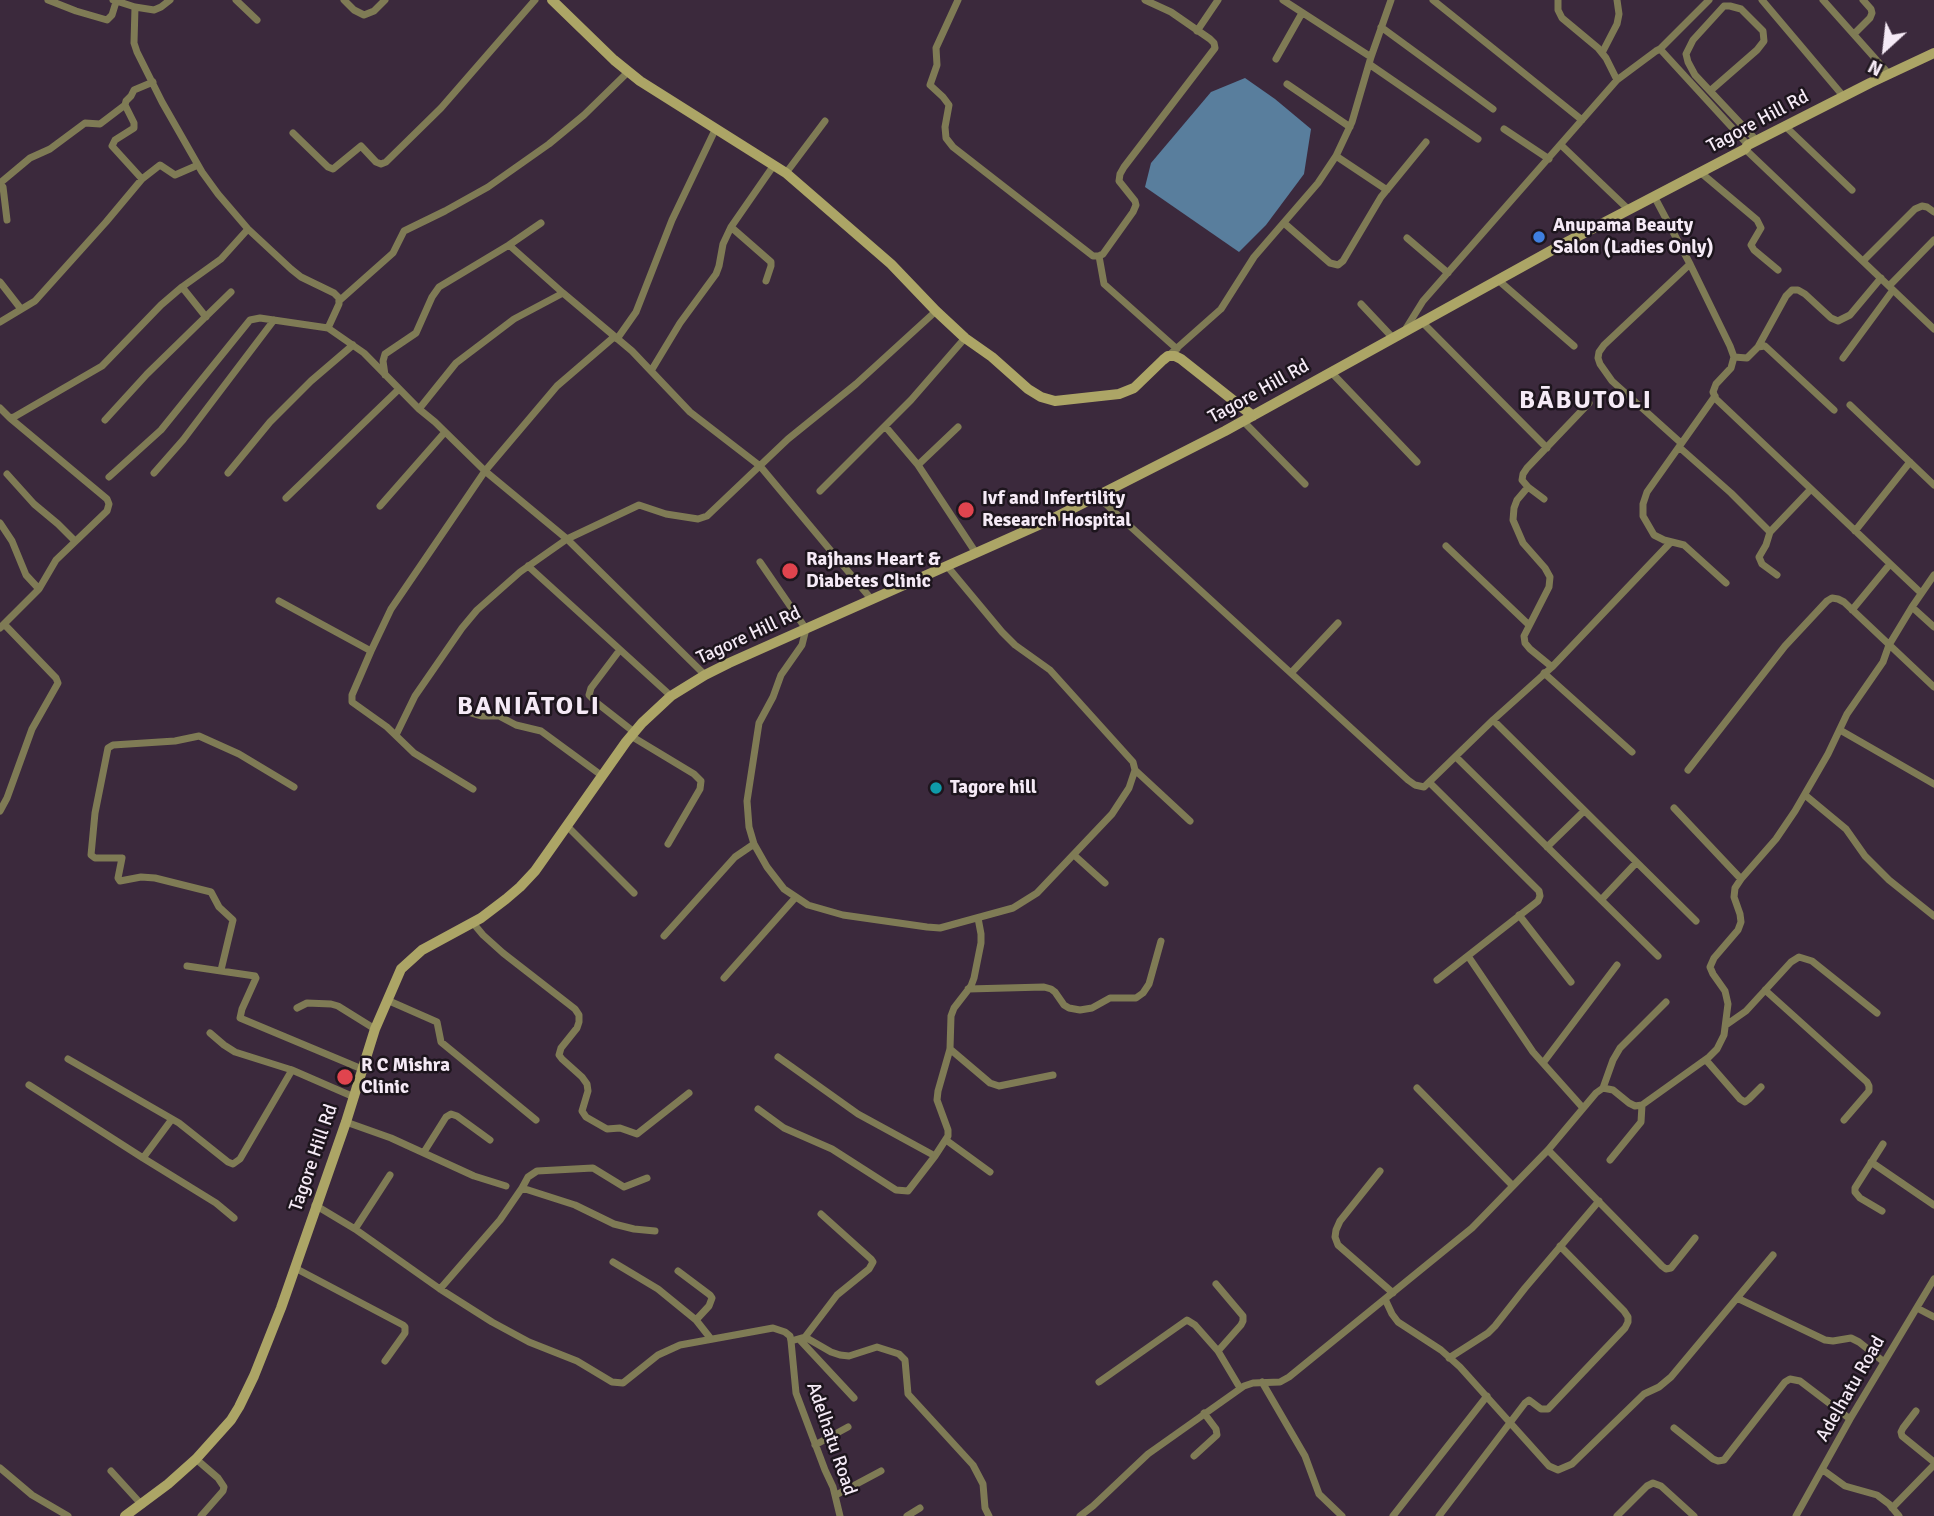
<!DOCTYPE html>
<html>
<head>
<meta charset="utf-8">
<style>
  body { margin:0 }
  #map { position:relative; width:1934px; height:1516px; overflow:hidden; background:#3b293c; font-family:Signika,sans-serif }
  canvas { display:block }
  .north { position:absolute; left:1850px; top:14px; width:70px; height:70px; -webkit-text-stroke:5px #1d151d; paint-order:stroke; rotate:207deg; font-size:19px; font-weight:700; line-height:28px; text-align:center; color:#f5eaf6 }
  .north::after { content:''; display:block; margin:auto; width:24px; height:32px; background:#f5eaf6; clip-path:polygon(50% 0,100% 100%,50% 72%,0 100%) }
</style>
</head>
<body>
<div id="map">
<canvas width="1934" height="1516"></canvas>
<div class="north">N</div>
</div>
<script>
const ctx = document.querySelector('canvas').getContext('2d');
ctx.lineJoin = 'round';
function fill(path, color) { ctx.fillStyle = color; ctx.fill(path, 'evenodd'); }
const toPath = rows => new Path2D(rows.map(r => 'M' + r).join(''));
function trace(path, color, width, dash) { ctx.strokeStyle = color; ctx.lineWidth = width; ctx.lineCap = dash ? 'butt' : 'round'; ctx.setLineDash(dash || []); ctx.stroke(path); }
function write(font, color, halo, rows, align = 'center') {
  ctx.font = font + ' Signika,sans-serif'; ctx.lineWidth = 5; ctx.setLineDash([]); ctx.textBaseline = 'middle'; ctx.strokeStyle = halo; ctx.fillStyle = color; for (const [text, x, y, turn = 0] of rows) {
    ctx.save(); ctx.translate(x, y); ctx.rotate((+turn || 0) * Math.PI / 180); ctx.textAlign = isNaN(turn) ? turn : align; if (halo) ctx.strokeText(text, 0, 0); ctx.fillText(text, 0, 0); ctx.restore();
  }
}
const water = toPath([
  [1245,78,1275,99,1311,129,1304,174,1266,225,1239,252,1145,187,1151,163,1211,92]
]);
const street = toPath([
  [48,0,76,11,107,20,112,15,116,2],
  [113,0,135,7,154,10,161,7,170,0],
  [236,0,257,20],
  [344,0,354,10,364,15,374,11,385,0],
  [958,0,936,48,937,65,930,85,943,97,949,105,945,127,946,138,953,147,1093,256,1099,256,1103,254,1133,212,1136,205,1135,201,1119,181,1120,174,1124,167,1215,48,1214,43,1210,39,1171,12,1145,0],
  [1283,0,1371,57],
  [1433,0,1582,120],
  [1558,0,1558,10,1562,18,1598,48,1606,58,1617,80,1656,51,1660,49],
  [1709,0,1660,49,1748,145],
  [1762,0,1844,97],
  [1823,0,1889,74],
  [135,7,134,43,137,52,162,102,202,172,218,194,248,229,291,269,301,277,334,293,339,298,339,304,328,328],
  [1381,27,1493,109],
  [1197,31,1218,0],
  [1854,34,1870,18,1872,13,1871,9,1863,0],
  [1602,53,1617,24,1619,14,1617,0],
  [1276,59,1302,13],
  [1369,64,1478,139],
  [1287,84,1350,127],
  [1710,91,1757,50,1764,41,1763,31,1741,9,1730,6,1724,6,1693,40,1686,54,1688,62,1695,75,1710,91,1757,141],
  [1786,127,1852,190],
  [1504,129,1549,159],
  [293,133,328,167,333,169,361,146,376,162,381,164,386,162,441,108,535,0],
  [1561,145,1629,210],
  [1745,149,1934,329],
  [1336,156,1387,190],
  [1700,172,1757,220,1761,228,1751,245,1754,250,1778,270],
  [786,173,825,121],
  [142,179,112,146,115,140,134,128,134,123,125,105,126,101,131,96,134,90,153,82],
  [0,183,30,158,50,149,85,123,100,124,125,105],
  [0,184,3,187,7,220],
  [1654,196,1690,264,1730,346,1734,357,1731,368,1716,384,1713,392,1716,399,1921,593],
  [1284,223,1330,263,1338,265,1343,261,1381,197,1426,142],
  [731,227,771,262,771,266,766,281],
  [1407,238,1448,273],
  [509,245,563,293],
  [1099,256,1104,284,1177,349],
  [1863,261,1915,209,1922,206,1927,207,1934,212],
  [1498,280,1574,346],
  [0,282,21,309],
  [1889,286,1934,240],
  [182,287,206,317],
  [339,301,393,253,404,231,445,211,488,187,549,144,584,115,628,72],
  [1361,304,1393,338],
  [0,322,35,301,106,222,142,179,160,165,175,175,198,165],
  [1422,322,1547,448],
  [1405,330,1423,301,1617,80],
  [617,339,636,312,672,220,716,128],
  [1758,347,1786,296,1792,290,1798,290,1805,294,1831,318,1838,321,1850,315,1881,278],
  [1168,356,1221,309,1254,257,1318,183,1336,156,1352,122,1371,57,1391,0],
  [1734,357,1747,358,1758,347,1765,346,1834,410],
  [1843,358,1893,290],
  [651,371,680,323,716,274,719,266,723,244,731,227,774,165],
  [1331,372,1417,462],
  [385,375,383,361,385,354,416,333,432,297,439,287,509,245,541,223],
  [1715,396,1647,492,1643,504,1643,516,1654,535,1664,540,1684,545,1726,583],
  [1850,405,1934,485],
  [0,408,10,418,14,417,102,366,161,305,182,287,221,259,248,229],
  [419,409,456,363,514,319,563,293,632,351,690,412,760,466,872,600],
  [105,420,147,374,231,292],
  [1243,421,1305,484],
  [885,426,918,465,976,553],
  [1681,443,1612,381,1600,364,1598,358,1599,352,1604,345,1690,264],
  [1679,447,1731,493,1770,532,1811,489],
  [918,465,958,427],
  [154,473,183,440,274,320],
  [228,473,270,422,311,381,353,345],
  [7,474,34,504,58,524,75,541],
  [109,477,161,430,250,320,260,318,328,328,364,353,419,409,435,422,485,471,567,539,705,675],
  [1528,487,1517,500,1514,508,1513,520,1523,543,1545,568,1550,577,1549,587,1524,636,1525,643,1530,649,1552,667],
  [820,491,911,400,965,338],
  [1097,496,1408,780,1415,785,1424,787,1493,720,1696,921],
  [286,498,399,389],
  [1544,499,1528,487,1522,480,1523,474,1527,468,1589,403],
  [380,506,445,432],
  [0,523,12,541,26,575,39,589],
  [1855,531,1910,462],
  [1770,532,1766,545,1759,557,1762,564,1777,575],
  [1446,546,1529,625],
  [760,562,806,629,802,645,781,675,773,697,759,723,747,801,749,827,754,844,767,867,784,889,808,905,843,915,927,927,940,928,1013,908,1037,893,1112,814,1129,788,1135,770,1133,762,1050,670,1015,645,1002,632,947,566],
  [528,566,671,696],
  [279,601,371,651,391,609,485,471,557,386,614,337],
  [1912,607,1934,627],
  [1852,610,1890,564],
  [0,628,39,589,56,560,107,511,109,504,107,499,10,418],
  [371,651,352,695,352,702,387,727,414,753,473,789],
  [619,651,591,688,589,695,597,703,634,732],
  [1291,673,1338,623],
  [1544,673,1632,752],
  [471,713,481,716,499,716,516,725,541,731,601,775],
  [1493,720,1552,667,1671,542],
  [1840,730,1934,784],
  [396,735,415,696,462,628,477,610,520,572,567,539,639,505,666,514,698,519,707,516,788,439,856,384,936,311],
  [631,736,694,774,701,781,700,789,668,844],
  [1456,757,1658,956],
  [1135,770,1190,821],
  [1688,770,1785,646,1827,601,1832,598,1838,599,1844,602,1934,687],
  [1430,783,1539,891,1540,896,1538,901,1437,980],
  [1805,795,1846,829,1865,856,1889,880,1934,916],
  [1674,808,1741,879],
  [0,811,7,798,32,729,58,683,56,678,4,624],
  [567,826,634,893],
  [1547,847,1584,811],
  [1074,855,1105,883],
  [1601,900,1636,863],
  [1519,915,1571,982],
  [473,923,483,935,503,953,575,1009,579,1015,579,1022,577,1028,561,1048,559,1055,562,1059,582,1077,587,1084,588,1091,582,1111,586,1117,607,1129,620,1128,637,1134,689,1093],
  [664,936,735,857,754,844],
  [1468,956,1533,1052,1583,1108],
  [187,966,255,976,256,978,242,1009,240,1018,362,1069],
  [221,970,233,920,219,907,211,892,155,878,141,877,120,881,118,878,122,858,95,858,91,855,95,813,108,748,113,745,175,741,199,736,239,754,294,787],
  [724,978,795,898],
  [968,989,1044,987,1051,989,1055,992,1064,1005,1069,1008,1080,1010,1092,1008,1110,998,1136,998,1143,993,1149,984,1161,941],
  [1765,990,1867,1082,1869,1086,1869,1091,1844,1120],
  [387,1000,437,1022,441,1042,536,1120],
  [297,1008,307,1003,331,1004,338,1006,375,1029],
  [1726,1025,1746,1011,1791,962,1799,957,1812,961,1877,1013],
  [210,1033,224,1045,235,1052,292,1070,354,1097],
  [950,1049,990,1083,999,1086,1053,1075],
  [778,1057,858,1114,935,1156],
  [68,1059,179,1123,228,1162,233,1164,240,1159,292,1070],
  [1706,1060,1740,1099,1745,1102,1749,1099,1761,1087],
  [1543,1063,1617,965],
  [29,1085,143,1158,172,1119],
  [1417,1088,1513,1186],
  [1603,1088,1613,1060,1620,1048,1666,1002],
  [758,1109,784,1128,832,1149,896,1190,908,1191,935,1156,948,1136,948,1130,937,1100,938,1091,950,1049,951,1016,954,1008,971,986,974,978,981,943,981,934,978,918],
  [346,1122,391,1138,474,1176,506,1186],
  [946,1140,990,1172],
  [1548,1150,1662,1266,1666,1269,1671,1268,1695,1238],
  [424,1152,446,1117,451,1114,457,1116,490,1140],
  [143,1158,216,1203,234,1218],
  [1610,1160,1641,1122,1642,1105],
  [1871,1162,1934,1205],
  [1380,1171,1340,1221,1336,1230,1335,1237,1338,1245,1393,1293],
  [522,1188,528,1177,537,1171,593,1168,624,1187,647,1178],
  [315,1205,355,1229,440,1289,492,1322,529,1342,577,1361,612,1382,623,1383,658,1355,680,1345,773,1328,785,1332,790,1336,791,1341,796,1393,825,1470,833,1487,840,1516],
  [1882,1211,1860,1198,1855,1192,1855,1188,1883,1144],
  [355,1229,390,1175],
  [613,1262,658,1289,696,1320,711,1339],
  [295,1268,403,1325,405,1327,405,1333,385,1361],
  [678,1271,710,1295,712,1298,709,1306,696,1320],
  [1216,1284,1243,1316,1243,1321,1241,1325,1218,1351,1240,1388],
  [440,1289,500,1220,522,1188,575,1205,614,1224,634,1229,655,1231],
  [1737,1298,1825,1340,1833,1341,1851,1338,1859,1342,1884,1362],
  [1385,1299,1392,1314,1398,1322,1441,1350,1460,1367,1549,1466,1558,1470,1572,1464,1644,1394,1659,1387,1671,1377,1773,1255],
  [1917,1308,1934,1317],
  [805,1337,831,1352,840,1355,849,1356,877,1347,899,1354,905,1360,908,1394,973,1465,983,1484,985,1508,989,1516],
  [800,1340,854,1398],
  [791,1341,805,1337,837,1295,869,1269,873,1262,871,1259,821,1214],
  [1449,1358,1488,1333,1495,1326,1525,1288,1599,1201],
  [1099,1382,1187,1320,1195,1325,1218,1351],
  [1262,1382,1305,1456,1319,1494,1342,1516],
  [1916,1411,1903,1428,1901,1432,1902,1436,1934,1462],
  [1674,1428,1713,1459,1718,1461,1724,1460,1785,1382,1790,1379,1800,1381,1850,1419],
  [815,1445,848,1427],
  [1194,1456,1217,1435,1216,1429,1204,1413],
  [196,1459,218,1478,224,1487,223,1491,201,1516],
  [0,1468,32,1495,68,1516],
  [1823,1470,1845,1486,1877,1495,1889,1504,1899,1516],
  [111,1471,142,1505],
  [836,1495,881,1471],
  [1892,1508,1934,1465],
  [907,1516,920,1508],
  [1080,1516,1093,1506,1148,1454,1244,1386,1253,1383,1280,1382,1289,1377,1472,1228,1548,1150,1596,1093,1603,1088,1613,1090,1629,1103,1635,1106,1642,1105,1709,1057,1717,1049,1724,1035,1728,1004,1725,991,1713,974,1710,967,1714,958,1738,930,1741,922,1740,914,1734,897,1735,888,1741,879,1776,839,1795,811,1828,754,1847,714,1883,662,1889,645,1912,607,1934,575],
  [1393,1516,1487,1396],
  [1439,1516,1525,1403,1529,1400,1541,1409,1548,1409,1625,1328,1628,1322,1628,1317,1624,1311,1560,1246],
  [1617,1516,1647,1486,1653,1483,1661,1486,1694,1516],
  [1796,1516,1850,1419,1934,1279]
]);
const secondary = toPath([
  [552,0,614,60,640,81,786,173,891,264,936,311,965,338,992,357,1028,389,1041,397,1055,401,1119,394,1134,388,1163,360,1168,356,1175,356,1181,359,1253,416],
  [125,1516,168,1484,196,1459,231,1420,239,1407,254,1376,281,1308,346,1122,375,1029,401,969,422,950,481,918,506,899,520,887,535,871,626,742,642,723,671,696,705,675,729,663,1050,520,1225,431,1565,243,1745,149,1748,145,1870,83,1934,53]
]);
const markers = [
  [1539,237,7,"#3f7fe0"],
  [966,510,9,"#e0444e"],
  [790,571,9,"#e0444e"],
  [936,788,7,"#0f9aa8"],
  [345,1077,9,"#e0444e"]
];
const streetNames = [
  ["Tagore Hill Rd",1758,122,-28],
  ["Tagore Hill Rd",1259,392,-29],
  ["Tagore Hill Rd",749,636,-25],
  ["Tagore Hill Rd",314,1158,-71],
  ["Adelhatu Road",1851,1389,-60],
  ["Adelhatu Road",831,1439,71]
];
const poiNames = [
  ["Anupama Beauty",1553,226],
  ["Salon (Ladies Only)",1553,248],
  ["Ivf and Infertility",982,499],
  ["Research Hospital",982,521],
  ["Rajhans Heart &",806,560],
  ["Diabetes Clinic",806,582],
  ["Tagore hill",950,788],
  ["R C Mishra",361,1066],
  ["Clinic",361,1088]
];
const districtNames = [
  ["BĀBUTOLI",1586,401],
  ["BANIĀTOLI",529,707]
];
fill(water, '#597e9d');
trace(street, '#7f7b55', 7);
trace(secondary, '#aca566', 10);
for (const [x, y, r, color] of markers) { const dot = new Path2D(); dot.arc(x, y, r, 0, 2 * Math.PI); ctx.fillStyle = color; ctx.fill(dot); trace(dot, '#1d151d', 2.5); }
write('19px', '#f5eaf6', '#1d151d', streetNames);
write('bold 19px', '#f5eaf6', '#1d151d', poiNames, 'left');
ctx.letterSpacing = '2px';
write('bold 26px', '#f5eaf6', '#1d151d', districtNames);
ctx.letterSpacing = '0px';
</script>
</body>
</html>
